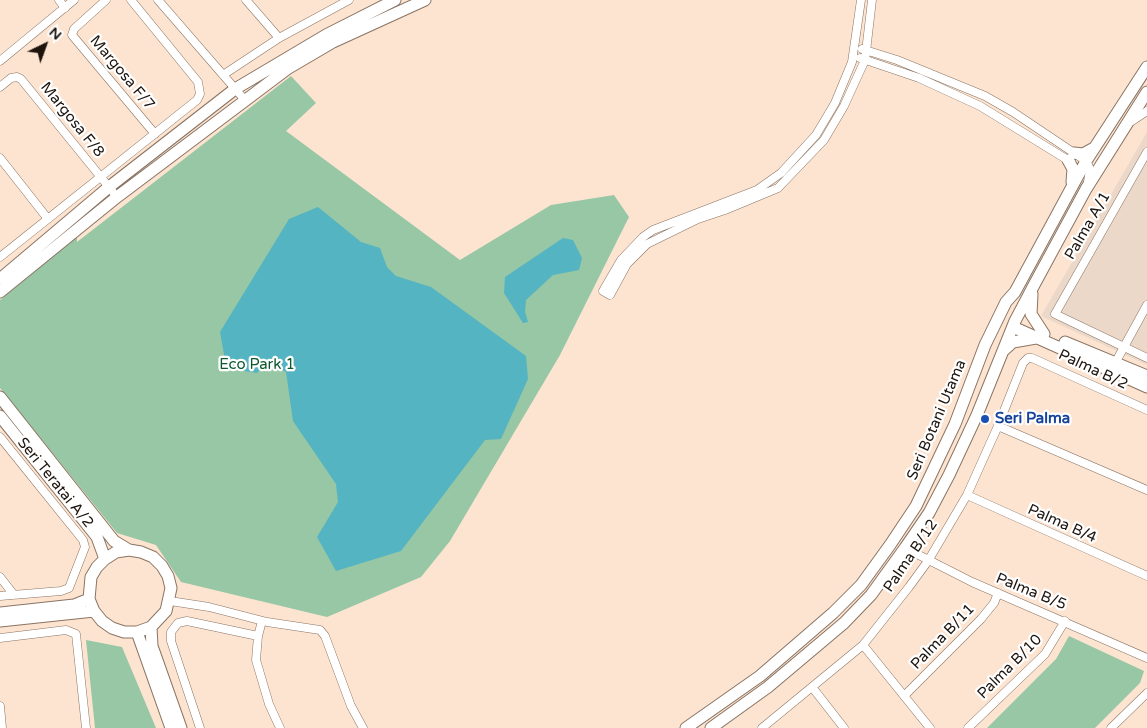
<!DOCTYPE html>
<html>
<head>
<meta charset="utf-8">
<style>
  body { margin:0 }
  #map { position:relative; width:1147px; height:728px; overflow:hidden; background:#fde4d1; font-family:"Varela Round",sans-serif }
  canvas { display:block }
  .north { position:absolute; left:20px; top:20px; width:50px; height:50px; -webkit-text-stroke:4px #fff; paint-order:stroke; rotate:42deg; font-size:14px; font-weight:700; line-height:20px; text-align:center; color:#1d140e }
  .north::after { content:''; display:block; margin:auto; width:18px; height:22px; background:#1d140e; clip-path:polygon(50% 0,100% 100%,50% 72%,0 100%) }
</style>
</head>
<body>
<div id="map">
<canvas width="1147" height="728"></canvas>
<div class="north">N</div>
</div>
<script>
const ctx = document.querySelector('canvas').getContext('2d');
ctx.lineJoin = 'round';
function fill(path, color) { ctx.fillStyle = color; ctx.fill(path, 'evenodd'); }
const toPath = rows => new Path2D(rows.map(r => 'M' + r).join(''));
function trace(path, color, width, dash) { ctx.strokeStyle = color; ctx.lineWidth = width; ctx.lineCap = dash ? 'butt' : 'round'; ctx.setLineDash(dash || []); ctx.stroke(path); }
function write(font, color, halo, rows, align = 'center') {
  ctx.font = font + ' "Varela Round",sans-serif'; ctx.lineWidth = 4.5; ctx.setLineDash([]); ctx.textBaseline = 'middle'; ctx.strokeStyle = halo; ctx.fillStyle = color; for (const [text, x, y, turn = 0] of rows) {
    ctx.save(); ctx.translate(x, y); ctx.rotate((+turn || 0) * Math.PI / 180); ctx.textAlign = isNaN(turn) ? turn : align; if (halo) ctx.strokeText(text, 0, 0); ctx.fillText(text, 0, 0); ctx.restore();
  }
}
const commercial = toPath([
  [1147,132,1147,365,1041,316]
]);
const green = toPath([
  [291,76,316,103,286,131,460,260,551,205,614,195,629,217,560,355,450,541,421,577,327,617,181,582,156,545,117,533,0,388,0,300,77,237,77,242],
  [1069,636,1144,671,1140,683,1095,728,987,728,1056,659],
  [86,640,122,647,156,728,95,728]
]);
const water = toPath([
  [318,207,361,242,380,248,387,267,396,276,431,287,526,356,528,379,501,439,485,440,401,551,336,571,317,537,338,502,336,484,293,421,286,372,266,362,257,373,238,370,225,360,220,332,289,219],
  [563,238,573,240,582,258,579,270,553,275,526,300,525,312,528,322,523,323,504,293,505,277]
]);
const street = toPath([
  [59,0,65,8],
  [106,0,74,29,72,35,155,134],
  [158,0,244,99],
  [246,0,279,38],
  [861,0,852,62,835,103,816,135,781,173,757,190,653,230,643,237,621,260,603,291,610,295,627,264,647,244,698,219,725,210,778,188,824,140,844,106,865,60,872,0],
  [862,49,897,60,985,96,1013,112,1086,161,1090,169,1088,182],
  [860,58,919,78,980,106,1071,162],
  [0,61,74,0],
  [223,75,279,38,349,0],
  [0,87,11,78,17,77,21,79,117,197],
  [1132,121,1147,111],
  [1147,152,1055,314,1147,358],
  [0,158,48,219],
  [0,257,197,100,200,94,198,82,131,0],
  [1113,367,1147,305],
  [998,426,1147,490],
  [0,437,83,540,85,547,69,588,61,591,0,596],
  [967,495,1147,576],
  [905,548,972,582,1147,658],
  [0,577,14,595],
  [170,601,209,607,267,622,320,630,325,636,351,706,363,728],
  [262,621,258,636,256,660,269,704,280,728],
  [0,638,66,630,76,634,86,728],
  [863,645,930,728],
  [812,687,844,728],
  [904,696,981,619,994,603,998,593],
  [0,706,2,728],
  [200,728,171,641,171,632,178,623,187,621,258,636],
  [762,728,863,645,909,587,928,561,967,495,998,426,1023,363,1028,358,1032,358,1147,410],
  [968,728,1045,654,1065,621],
  [1111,728,1147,693]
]);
const secondary = toPath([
  [1074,153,1083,154,1094,148],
  [1068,160,1073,169,1072,182],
  [0,279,109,187,235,89,326,35,395,0],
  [0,292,117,197,287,69,333,42,425,0],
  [1032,294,1031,314,1044,334],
  [1013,327,1147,387],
  [1065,342,1147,376],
  [1003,351,1013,342,1036,338],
  [0,397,114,541,129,550,141,552,153,557,162,566,168,576,171,588,166,611,151,627,137,632,124,632,112,628,102,621,94,611,89,599,91,577,97,567,105,559,116,552,129,550],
  [0,416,97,537,105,559],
  [0,613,74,605,89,599],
  [0,621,94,611],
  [151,627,152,646,181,728],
  [137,632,171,728],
  [686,728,760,676,833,613,861,585,890,545,916,506,955,424,985,345,1006,302,1015,292,1086,161,1147,67],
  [711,728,768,687,844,623,871,595,905,548,929,513,949,475,977,415,1015,321,1034,285,1086,189,1147,92]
]);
const markers = [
  [985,419,5,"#1a4fb4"]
];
const streetNames = [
  ["Margosa F/7",122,73,50],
  ["Margosa F/8",72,120,51],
  ["Palma A/1",1088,226,-60],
  ["Palma B/2",1093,370,25],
  ["Seri Botani Utama",937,420,-67],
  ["Seri Teratai A/2",55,483,51],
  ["Palma B/4",1062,524,24],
  ["Palma B/12",911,556,-56],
  ["Palma B/5",1031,592,22],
  ["Palma B/11",943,637,-46],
  ["Palma B/10",1010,667,-45]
];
const parkNames = [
  ["Eco Park 1",257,365]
];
const transitNames = [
  ["Seri Palma",995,419]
];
fill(commercial, '#ebd8c8');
fill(green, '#97c7a4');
fill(water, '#55b4c1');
trace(street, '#8a7463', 9);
trace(secondary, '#8a7463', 13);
trace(street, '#fff', 8);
trace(secondary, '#fff', 11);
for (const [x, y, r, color] of markers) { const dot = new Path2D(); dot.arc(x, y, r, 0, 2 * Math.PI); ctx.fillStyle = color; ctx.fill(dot); trace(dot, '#fff', 2); }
write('15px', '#1d140e', '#fff', streetNames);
write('15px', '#0d572f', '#fff', parkNames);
write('bold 15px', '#164399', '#fff', transitNames, 'left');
</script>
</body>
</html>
